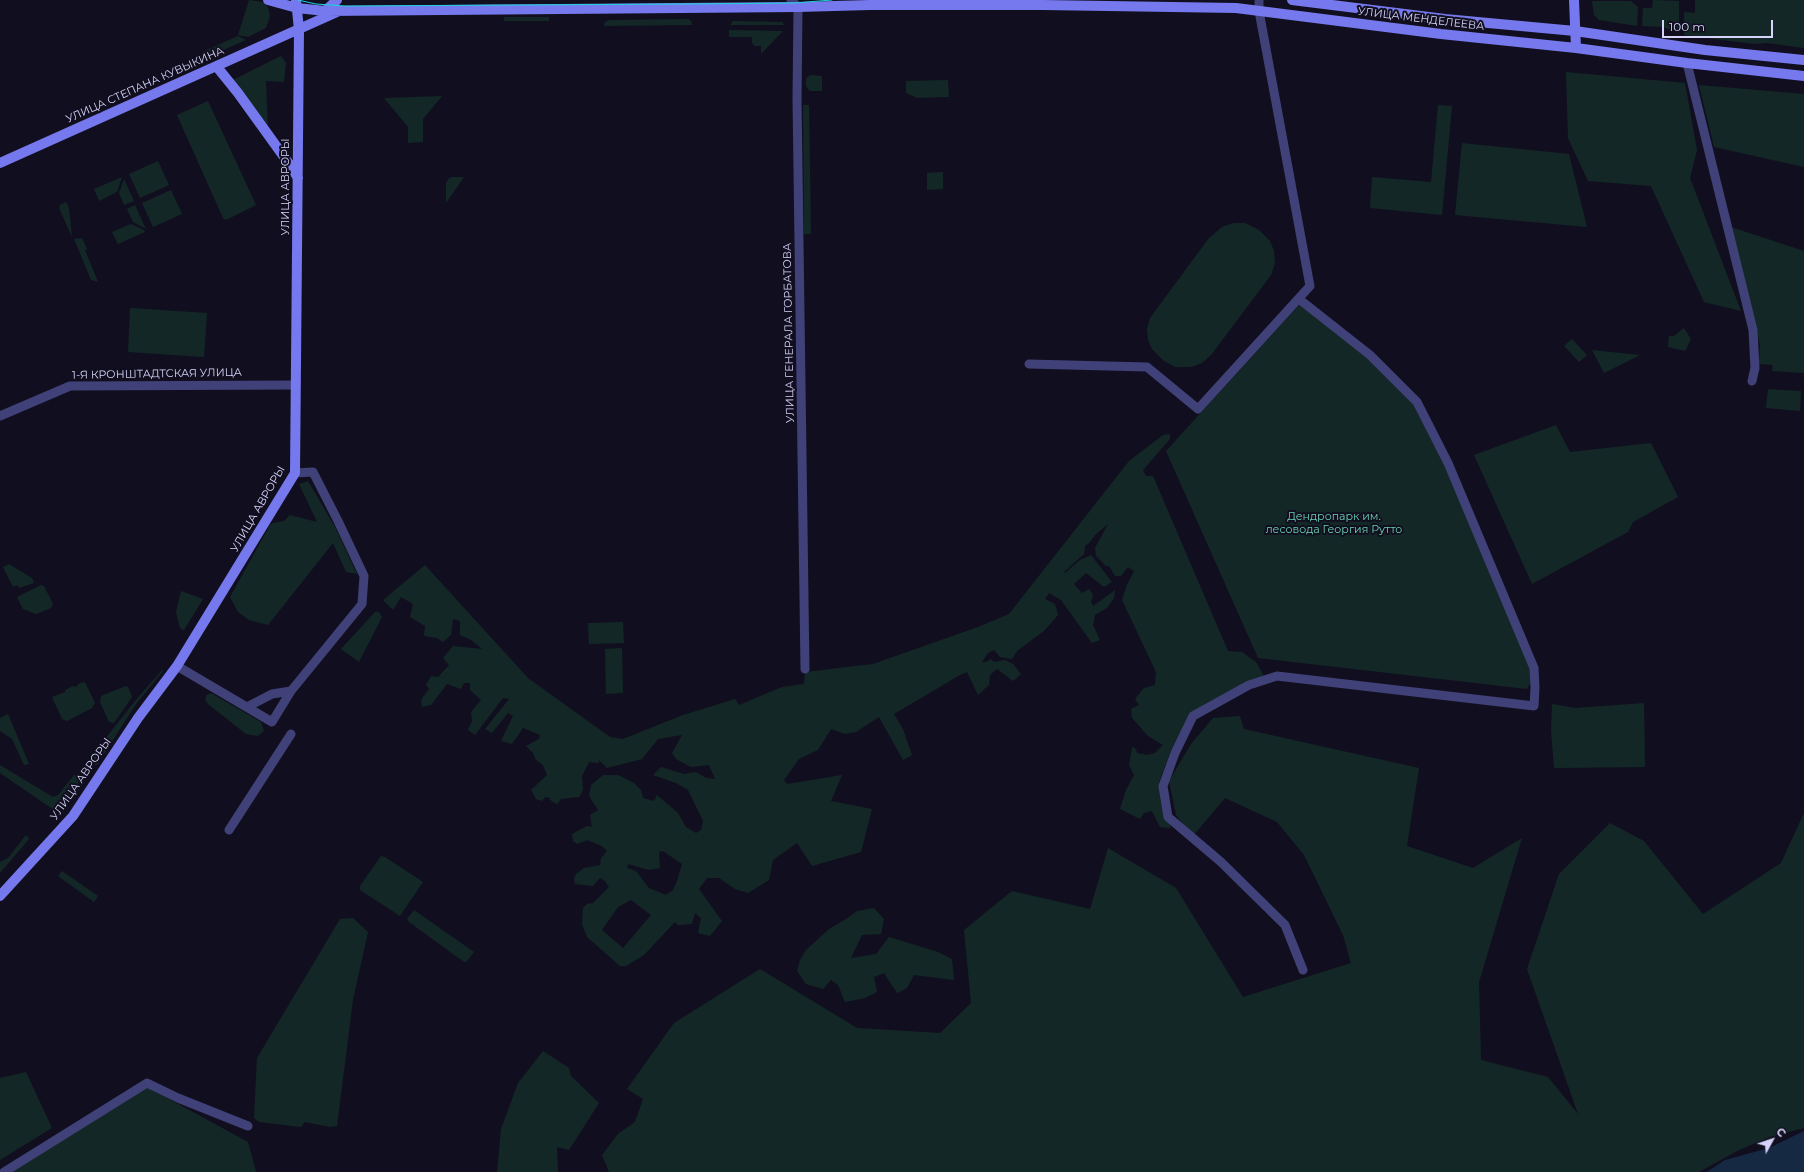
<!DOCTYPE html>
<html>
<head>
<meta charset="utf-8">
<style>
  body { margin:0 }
  #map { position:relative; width:1804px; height:1172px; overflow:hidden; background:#110f1f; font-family:Montserrat,sans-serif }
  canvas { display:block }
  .north { position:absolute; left:1752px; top:1120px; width:40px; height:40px; -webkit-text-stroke:3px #110f1f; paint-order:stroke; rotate:50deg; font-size:11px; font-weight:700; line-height:16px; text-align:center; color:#d5d3f9 }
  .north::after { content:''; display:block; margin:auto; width:14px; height:18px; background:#d5d3f9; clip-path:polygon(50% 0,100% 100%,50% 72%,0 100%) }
  .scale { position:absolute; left:1662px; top:20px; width:111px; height:18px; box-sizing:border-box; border:2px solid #d5d3f9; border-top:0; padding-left:5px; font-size:12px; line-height:14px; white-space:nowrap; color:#d5d3f9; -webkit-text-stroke:3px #110f1f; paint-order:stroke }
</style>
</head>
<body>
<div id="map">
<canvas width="1804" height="1172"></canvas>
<div class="north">С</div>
<div class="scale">100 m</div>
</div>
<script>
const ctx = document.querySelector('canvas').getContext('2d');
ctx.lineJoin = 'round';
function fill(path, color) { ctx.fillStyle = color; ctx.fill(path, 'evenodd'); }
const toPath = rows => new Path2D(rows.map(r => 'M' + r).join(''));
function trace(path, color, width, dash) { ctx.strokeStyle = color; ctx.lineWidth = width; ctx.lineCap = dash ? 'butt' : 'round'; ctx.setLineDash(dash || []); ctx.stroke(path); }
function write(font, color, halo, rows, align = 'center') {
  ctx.font = font + ' Montserrat,sans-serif'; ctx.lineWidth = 4; ctx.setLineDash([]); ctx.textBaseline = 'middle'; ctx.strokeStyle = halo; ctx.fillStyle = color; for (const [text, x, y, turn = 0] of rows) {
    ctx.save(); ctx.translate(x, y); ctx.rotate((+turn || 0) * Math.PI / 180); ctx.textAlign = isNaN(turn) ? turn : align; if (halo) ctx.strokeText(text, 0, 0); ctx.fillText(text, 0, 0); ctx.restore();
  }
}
const green = toPath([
  [249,0,262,2,268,7,270,16,266,28,248,37,238,35],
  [1653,0,1679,1,1679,33,1663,27,1642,26,1643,8,1652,8],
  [1695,0,1804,0,1804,48,1767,43,1754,44,1684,35,1684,12,1695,13],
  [1592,1,1631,1,1638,7,1637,26,1599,20,1594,15],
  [504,17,549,17,549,21,504,21],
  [688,19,691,21,692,25,604,26,605,22,609,20],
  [733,21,782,22,785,25,730,25],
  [729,30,783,31,761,54,761,46,755,46,752,43,752,37,729,37],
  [238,36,246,40,205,58,202,52],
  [281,56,286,63,284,82,266,81,268,129,233,80],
  [1566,72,1685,83,1697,150,1690,178,1741,311,1704,302,1651,186,1588,181,1568,138],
  [810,75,822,76,822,91,810,91,808,89,806,86,806,79],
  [948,80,949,97,917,98,906,93,906,81],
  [1699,85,1804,94,1804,167,1714,147],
  [442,96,423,119,423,142,408,143,408,127,384,98],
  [208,101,256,205,226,220,223,218,177,115],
  [803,105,809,105,811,234,804,234],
  [1438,105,1452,106,1442,215,1370,208,1372,177,1431,182],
  [1462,143,1569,154,1587,227,1455,215],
  [158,161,169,185,140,198,129,174],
  [943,172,943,189,927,190,927,173],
  [122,177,117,192,99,201,94,189],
  [452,177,464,177,446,203,446,183,449,178],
  [124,179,134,201,124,205,119,193],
  [171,190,182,214,153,227,142,203],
  [66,202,69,208,72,237,59,208,60,205],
  [135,205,146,229,133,222,127,209],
  [1234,223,1245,223,1259,230,1270,241,1274,251,1275,263,1271,275,1211,355,1202,363,1191,367,1175,367,1164,361,1152,349,1148,340,1147,329,1150,318,1209,238,1222,227],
  [131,224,144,230,145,232,118,244,112,232],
  [1731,227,1804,251,1804,373,1772,371,1773,365,1759,364,1760,345],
  [82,238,87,249,85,250,98,282,91,280,74,239],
  [1300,304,1367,357,1415,404,1445,465,1534,676,1527,689,1258,658,1166,451],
  [130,308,207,313,204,357,128,352],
  [1684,328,1691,339,1685,351,1668,347,1669,336,1674,336],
  [1572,339,1587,355,1579,362,1564,346],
  [1592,350,1640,355,1604,373],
  [1768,389,1801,391,1800,411,1766,408],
  [1556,425,1570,452,1651,443,1678,497,1633,522,1628,532,1532,584,1474,455],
  [1170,434,1170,439,1143,470,1146,476,1153,476,1228,651,1242,652,1256,662,1265,678,1190,715,1171,750,1159,782,1171,828,1160,827,1152,811,1144,813,1140,819,1120,809,1126,790,1134,775,1129,765,1132,747,1136,749,1137,753,1147,755,1155,753,1163,745,1148,736,1132,718,1131,709,1139,705,1135,699,1144,688,1155,685,1156,672,1122,600,1127,585,1134,571,1128,567,1121,576,1115,576,1109,566,1106,566,1096,556,1095,548,1108,524,1095,535,1090,542,1085,546,1084,554,1064,572,1065,573,1080,560,1091,555,1112,582,1104,587,1086,573,1074,584,1082,593,1089,589,1093,595,1091,602,1093,606,1115,590,1114,598,1107,608,1095,615,1093,625,1100,640,1092,643,1061,600,1049,593,1045,599,1055,604,1058,615,1044,631,1017,651,1012,659,1000,657,994,650,988,653,982,662,986,662,991,659,994,662,1005,660,1013,664,1021,674,1013,681,997,669,990,675,989,685,978,695,967,672,960,675,894,714,903,729,912,755,903,760,879,717,856,732,845,734,831,729,818,750,799,759,784,780,787,784,842,775,831,801,872,809,861,852,812,866,797,843,773,860,769,880,748,893,735,889,719,878,707,878,699,889,722,921,710,936,698,933,701,918,695,913,692,924,678,925,675,922,644,955,626,966,620,966,587,937,582,924,583,908,587,904,593,903,609,887,605,881,600,878,593,886,575,884,574,879,576,874,584,868,600,865,601,858,607,851,602,846,587,840,577,844,573,841,572,834,587,826,592,827,590,815,598,810,589,796,591,785,603,775,618,775,634,783,641,790,643,798,654,801,657,795,678,813,686,827,696,833,701,830,703,821,688,790,676,783,653,775,661,767,684,774,696,772,706,778,715,779,709,765,691,767,676,759,672,753,682,735,658,739,642,759,607,768,599,760,599,763,589,762,582,776,583,790,579,797,561,799,557,804,550,800,550,798,545,797,542,801,536,799,531,790,547,775,543,765,536,760,533,753,526,746,539,739,540,735,523,728,512,744,501,741,513,716,508,713,492,733,485,729,509,699,503,698,475,735,468,730,472,721,471,712,481,700,470,690,470,683,464,683,461,689,447,684,431,705,422,707,421,700,429,689,426,685,431,676,438,677,449,665,443,658,453,646,482,649,471,640,460,635,460,621,453,619,451,635,443,642,437,638,424,636,425,626,410,617,413,604,401,597,393,610,383,600,425,565,528,678,610,737,623,739,683,715,735,699,739,705,782,687,804,684,805,672,873,664,978,627,1009,614,1129,461,1163,435],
  [663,851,682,864,677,881,673,890,666,895,649,888,636,871,627,868,628,864,649,870,660,868,659,852],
  [631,900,651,915,623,948,602,930,618,907],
  [308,481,335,527,357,574,346,572,333,543,268,625,249,620,238,612,230,597,270,525,273,523,284,521,290,515,317,522,299,484],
  [9,564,32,578,34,583,19,588,17,585,13,587,3,567],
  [41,585,44,586,53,604,51,608,36,614,23,609,17,597],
  [181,591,203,599,184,630,181,629,179,625,176,612],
  [375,612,379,612,382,617,359,662,341,649],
  [623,622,624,643,589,644,588,623],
  [622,648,623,693,606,694,605,649],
  [163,669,163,671,136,704,97,765,91,764,89,761,90,758,135,701],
  [85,682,95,703,92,708,67,721,62,719,52,697,65,692,65,690,73,686,76,687,80,683],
  [126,686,128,687,132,697,114,723,109,722,100,702,101,696],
  [211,693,261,722,264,731,258,736,246,734,208,704,205,699,207,695],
  [1644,703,1645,767,1554,768,1551,730,1552,704,1575,708],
  [8,714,29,764,24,765,12,739,0,731,0,718],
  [1240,716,1244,729,1419,768,1407,846,1473,868,1522,838,1479,982,1481,1060,1548,1077,1578,1114,1527,969,1559,874,1610,823,1644,841,1703,914,1781,863,1804,813,1804,1128,1770,1137,1739,1150,1699,1172,609,1172,602,1155,618,1134,635,1122,643,1099,627,1089,674,1023,760,969,857,1028,940,1033,971,1003,964,930,1012,891,1090,909,1108,848,1176,888,1243,997,1351,963,1343,935,1304,855,1277,822,1225,798,1192,837,1176,815,1169,781,1191,744,1213,718],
  [0,765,53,797,58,795,74,775,77,775,82,778,57,812,0,773],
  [26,835,29,839,0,873,0,862,8,858],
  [381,856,385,857,423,882,400,916,360,890,360,886],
  [62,871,98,896,94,902,58,876],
  [874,908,884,919,881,934,862,935,851,958,876,954,889,937,938,952,952,959,954,980,914,975,907,988,897,993,884,973,874,977,877,992,865,998,845,1002,838,985,831,980,823,989,806,984,797,971,800,960,806,950,829,929,846,919,857,911],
  [414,910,474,952,467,961,464,962,409,922,407,919],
  [353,918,368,932,353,1000,337,1126,330,1127,305,1122,301,1127,259,1122,254,1118,257,1058,340,919],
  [543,1051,569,1068,571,1076,599,1103,569,1150,557,1147,558,1172,497,1172,501,1129,518,1083],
  [26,1072,52,1128,0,1160,0,1078],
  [147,1087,248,1142,256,1172,11,1172]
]);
const water = toPath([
  [1804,1131,1804,1172,1707,1172,1725,1160,1769,1148]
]);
const street = toPath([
  [791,0,798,7,797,99,805,669],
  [1687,63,1753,330,1755,368,1752,381],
  [1299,299,1370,355,1417,402,1448,463,1534,668,1535,688,1534,706,1277,676,1249,685,1193,716,1175,753,1163,786,1168,817,1221,862,1285,925,1303,970],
  [1029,364,1147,367,1198,409,1310,286,1259,11,1259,0],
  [0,416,70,386,296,385],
  [177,666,272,722,291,691,362,604,364,576,338,521,313,472,295,473],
  [247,707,272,694,291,691],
  [229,830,291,734],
  [4,1172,147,1083,178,1098,248,1126]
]);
const secondary = toPath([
  [268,0,297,8,325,11,798,7,870,5,1043,5,1236,8,1441,34,1576,48,1687,63,1804,76],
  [1292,0,1445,19,1575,31,1705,50,1804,60],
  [1574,0,1576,48],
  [324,12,337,0],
  [217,67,238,93,287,161,298,178],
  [0,163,337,12],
  [0,896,73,816,138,718,177,666,295,473,299,30,296,0]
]);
const tram = toPath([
  [298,0,316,4,345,6,686,4,794,3,832,0]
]);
const streetNames = [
  ["УЛИЦА МЕНДЕЛЕЕВА",1421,19,7],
  ["УЛИЦА СТЕПАНА КУВЫКИНА",145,85,-24],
  ["УЛИЦА АВРОРЫ",286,187,-90],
  ["УЛИЦА ГЕНЕРАЛА ГОРБАТОВА",789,333,-91],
  ["1-Я КРОНШТАДТСКАЯ УЛИЦА",157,374,-1],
  ["УЛИЦА АВРОРЫ",258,509,-60],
  ["УЛИЦА АВРОРЫ",81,779,-55]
];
const parkNames = [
  ["Дендропарк им.",1334,517],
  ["лесовода Георгия Рутто",1334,530]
];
fill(green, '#132826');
fill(water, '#152943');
trace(street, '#404178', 9);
trace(secondary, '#7679ed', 10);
trace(tram, '#1dd2db', 1);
write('11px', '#d5d3f9', '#110f1f', streetNames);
write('11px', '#69cfb0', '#110f1f', parkNames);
</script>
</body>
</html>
